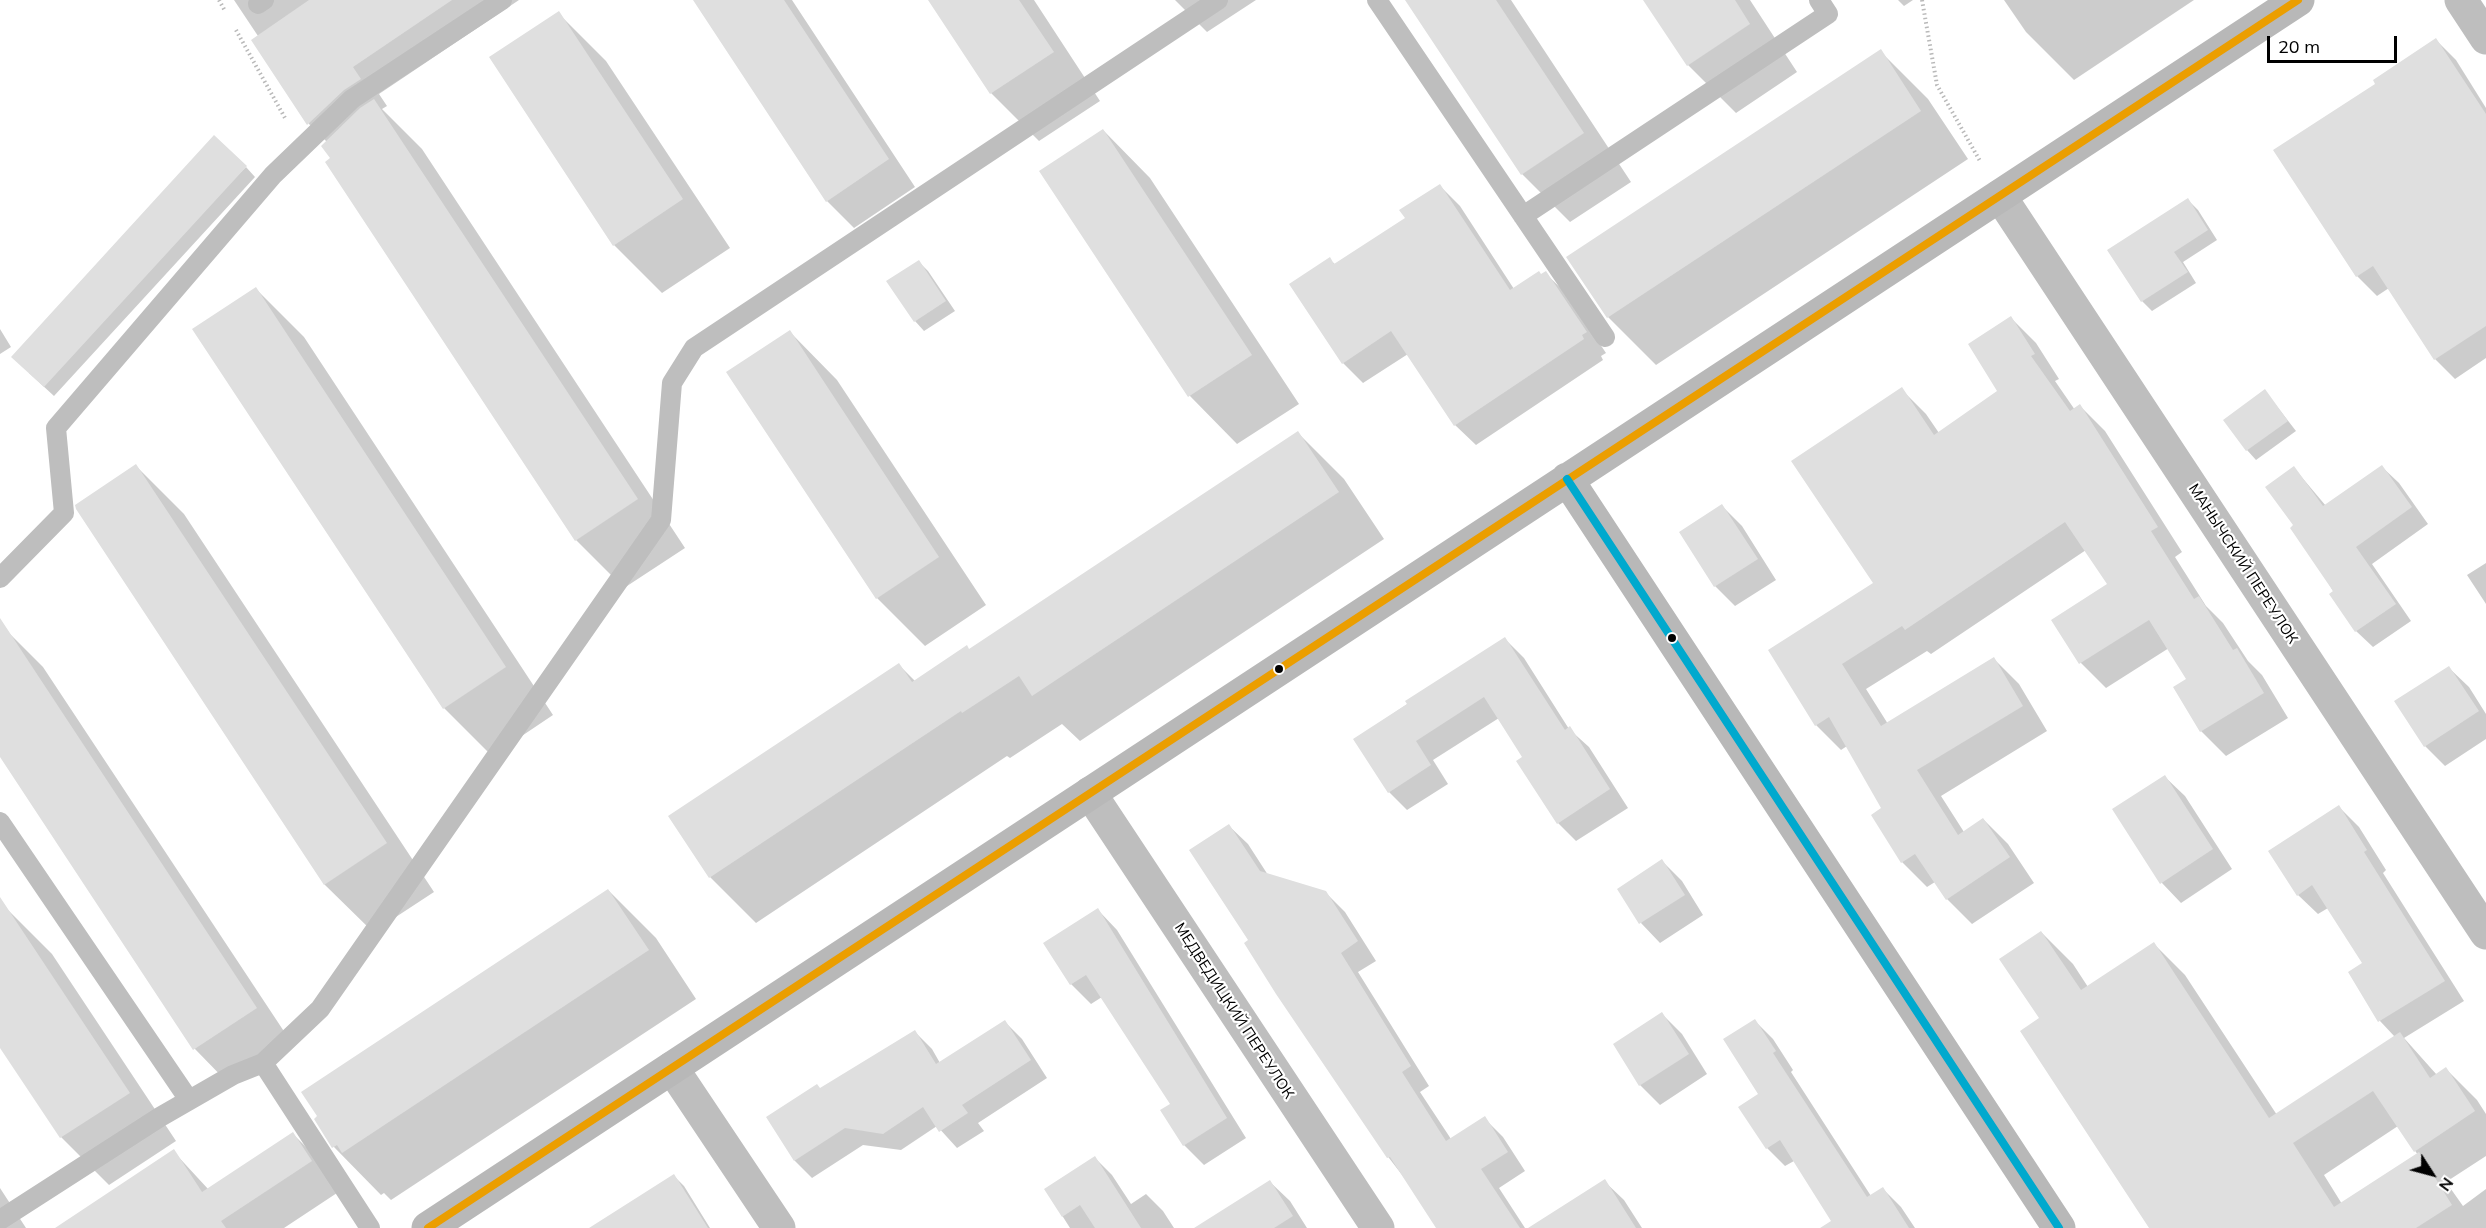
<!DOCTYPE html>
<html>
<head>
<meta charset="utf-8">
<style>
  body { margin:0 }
  #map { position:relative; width:2486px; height:1228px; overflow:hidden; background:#fff; font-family:Mulish,sans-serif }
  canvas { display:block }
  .north { position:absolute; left:2402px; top:1144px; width:60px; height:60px; -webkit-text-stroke:4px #fff; paint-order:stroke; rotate:126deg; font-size:16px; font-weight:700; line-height:24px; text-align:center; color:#000 }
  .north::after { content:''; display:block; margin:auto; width:21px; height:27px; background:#000; clip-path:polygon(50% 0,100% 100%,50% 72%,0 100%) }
  .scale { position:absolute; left:2267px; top:36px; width:130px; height:27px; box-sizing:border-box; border:3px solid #000; border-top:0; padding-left:8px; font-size:18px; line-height:21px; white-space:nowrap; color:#000; -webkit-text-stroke:4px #fff; paint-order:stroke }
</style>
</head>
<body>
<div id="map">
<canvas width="2486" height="1228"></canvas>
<div class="north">N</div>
<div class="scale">20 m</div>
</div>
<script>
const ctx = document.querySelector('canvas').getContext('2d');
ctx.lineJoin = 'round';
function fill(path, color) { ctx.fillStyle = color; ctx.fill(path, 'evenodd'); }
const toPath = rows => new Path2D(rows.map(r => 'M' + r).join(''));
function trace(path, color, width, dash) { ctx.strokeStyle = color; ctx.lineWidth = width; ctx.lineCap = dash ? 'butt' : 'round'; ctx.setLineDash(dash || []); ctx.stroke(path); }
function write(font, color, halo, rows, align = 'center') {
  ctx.font = font + ' Mulish,sans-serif'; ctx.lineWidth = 4.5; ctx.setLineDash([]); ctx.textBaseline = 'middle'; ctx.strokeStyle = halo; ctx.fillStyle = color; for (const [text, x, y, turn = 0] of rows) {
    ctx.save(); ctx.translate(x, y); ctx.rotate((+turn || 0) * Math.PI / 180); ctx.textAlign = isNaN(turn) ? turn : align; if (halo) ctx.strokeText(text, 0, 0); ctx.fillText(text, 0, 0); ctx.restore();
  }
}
const shadow = toPath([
  [234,0,519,0,379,94,387,106,382,109,422,149,685,548,624,588,576,540,332,159,327,142,309,124,253,40,258,36],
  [695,0,792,0,915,187,854,228,827,201],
  [930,0,1034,0,1100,101,1039,141,991,93],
  [1175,0,1256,0,1207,32],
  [1407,0,1511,0,1631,182,1570,222,1522,174],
  [1645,0,1750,0,1797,72,1736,113,1688,65],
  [1898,0,1913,0,1904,6],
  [2004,0,2194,0,2074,80,2026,32],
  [558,13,606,61,730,248,662,293,614,245],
  [2436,40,2456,60,2486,108,2486,358,2455,379,2435,359,2389,288,2377,296,2357,276,2377,84],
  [1880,51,1928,99,1968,159,1656,365,1608,317,1568,258],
  [1103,130,1150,178,1299,404,1237,444,1190,396,1041,171],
  [246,167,255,177,54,396,29,373],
  [1440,186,1460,206,1514,289,1545,273,1566,293,1606,353,1601,356,1603,360,1476,445,1455,425,1408,354,1363,383,1343,363,1329,259,1336,265,1407,218],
  [2188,200,2198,210,2217,240,2183,262,2196,283,2152,311,2142,301,2109,251],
  [919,262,928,271,955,311,924,331,915,321],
  [256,289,304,337,553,715,492,756,444,708],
  [2011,318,2036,343,2059,379,2055,381,2075,410,2080,406,2105,431,2182,552,2175,557,2206,606,2223,623,2248,661,2262,675,2288,718,2226,756,2201,731,2189,679,2169,648,2106,688,2081,663,2054,620,2109,585,2086,550,1931,654,1927,651,1866,689,1888,724,1994,659,2019,684,2047,731,1941,796,1964,832,1983,819,2008,844,2034,883,1972,924,1947,899,1935,882,1927,887,1902,862,1883,809,1847,746,1841,750,1816,725,1875,584,1901,389,1926,414,1939,433,1999,391],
  [0,329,11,347,0,354],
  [790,332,837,380,986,605,925,646,877,598,728,373],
  [2265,391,2296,431,2256,460,2247,450],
  [1298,433,1344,479,1384,539,1080,741,1062,724,1010,758,1007,756,756,923,710,877,899,665,915,681,970,650],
  [136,466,184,514,434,892,373,932,325,885,77,508],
  [2382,467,2399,483,2428,524,2372,564,2411,621,2373,647,2356,631,2295,525,2294,468,2326,506],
  [1722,506,1742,526,1776,580,1735,606,1715,586,1681,533],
  [2486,563,2486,604,2467,575],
  [6,630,43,667,293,1045,231,1086,195,1049,0,754,0,634],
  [1505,639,1524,658,1569,729,1589,747,1628,808,1576,841,1558,823,1524,758,1499,718,1433,760,1448,784,1407,810,1389,792,1355,739],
  [2449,668,2469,687,2486,714,2486,739,2445,766,2425,746],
  [2165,777,2185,796,2232,869,2181,903,2162,883],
  [2339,807,2359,827,2386,870,2383,873,2464,1001,2404,1038,2437,1075,2446,1069,2477,1100,2486,1114,2486,1156,2446,1182,2463,1206,2486,1189,2486,1228,2151,1228,2041,1018,2041,932,2073,964,2088,987,2154,944,2185,975,2277,1115,2395,1037,2380,1021,2365,963,2328,908,2318,914,2298,895],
  [2398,1126,2418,1155,2342,1204,2324,1175],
  [1229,826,1248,844,1268,875,1325,892,1345,912,1376,961,1358,972,1429,1086,1420,1092,1451,1139,1484,1118,1503,1137,1525,1171,1499,1188,1525,1228,1443,1228,1389,1158,1278,993,1250,941],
  [1662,861,1682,881,1703,915,1660,943,1641,923],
  [608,890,656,938,696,999,391,1200,384,1193,381,1195,334,1147,316,1119],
  [4,906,52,954,176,1141,109,1185,61,1137,0,1046,0,909],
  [1098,910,1117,930,1246,1138,1204,1165,1184,1145,1172,1105,1102,997,1091,1004,1071,984],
  [1662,1014,1682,1034,1707,1074,1660,1105,1640,1085,1615,1045],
  [1755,1021,1773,1039,1793,1070,1791,1072,1871,1196,1883,1189,1901,1207,1915,1228,1822,1228,1833,1221,1794,1161,1785,1166,1767,1148],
  [1005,1022,1022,1039,1047,1078,978,1123,984,1131,957,1148,937,1126,901,1150,863,1145,812,1178,795,1161,768,1117,820,1090,915,1032,932,1049,940,1063],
  [293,1134,322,1163,340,1191,284,1228,57,1228,173,1151,209,1190],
  [1095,1158,1112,1175,1131,1204,1146,1194,1163,1211,1174,1228,1070,1228,1046,1190],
  [674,1176,684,1186,710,1228,636,1228],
  [1604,1181,1624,1200,1642,1228,1562,1228],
  [1270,1182,1290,1201,1307,1228,1197,1228],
  [0,1188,26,1228,0,1228]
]);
const building = toPath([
  [309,0,452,0,353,67,361,79,344,90,307,125,251,40],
  [693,0,784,0,889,159,826,202],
  [928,0,1019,0,1054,52,990,94],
  [1405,0,1496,0,1584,133,1521,175],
  [1643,0,1735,0,1750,24,1687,66],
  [559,11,683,199,613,246,489,57],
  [2436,38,2486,114,2486,326,2434,360,2373,266,2356,277,2273,150,2375,84,2373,80],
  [1881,49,1921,111,1607,318,1566,257],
  [374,99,638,499,575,541,325,162,330,158,321,146,360,108],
  [1103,129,1252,355,1188,397,1039,171],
  [214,135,247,166,44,387,11,357],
  [1440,184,1510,290,1539,271,1541,274,1546,271,1587,332,1582,335,1584,339,1454,426,1391,331,1342,364,1289,284,1330,257,1334,264,1405,218,1399,210],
  [2188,198,2208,230,2174,252,2188,272,2141,302,2107,250],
  [919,260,946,301,914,322,886,281],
  [256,287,506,667,443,709,192,329],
  [2011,316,2035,354,2031,356,2070,411,2080,404,2158,527,2151,531,2194,599,2199,596,2233,650,2237,648,2264,693,2200,732,2173,687,2186,679,2149,620,2079,664,2051,620,2107,584,2065,522,1905,630,1902,626,1842,664,1881,726,1994,657,2023,706,1917,770,1958,835,1983,818,2010,857,1946,900,1915,854,1901,863,1871,815,1881,808,1829,717,1815,726,1768,650,1873,583,1791,461,1902,387,1934,435,1997,391,1968,344],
  [790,330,939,557,876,599,726,372],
  [2265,389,2288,421,2246,451,2223,420],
  [1298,431,1339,492,1032,696,1019,676,962,713,961,711,709,878,668,816,899,663,912,682,967,645,969,649],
  [136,464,387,843,324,885,76,509,75,505],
  [2382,465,2412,507,2356,547,2396,604,2355,632,2329,594,2333,591,2290,528,2293,525,2265,487,2294,466,2323,506],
  [1722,504,1758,559,1714,587,1679,532],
  [0,618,257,1008,193,1050,0,757],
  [1505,637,1565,730,1570,726,1610,789,1557,824,1516,761,1522,757,1484,697,1416,741,1431,765,1388,793,1353,739,1407,704,1405,701],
  [2449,666,2479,711,2424,747,2394,701],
  [2165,775,2213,849,2160,884,2112,809],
  [2339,805,2367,850,2364,852,2445,981,2378,1022,2348,972,2362,963,2312,885,2297,896,2268,851],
  [1229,824,1260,871,1326,891,1358,941,1341,953,1411,1066,1402,1072,1446,1141,1485,1116,1508,1152,1481,1169,1520,1228,1436,1228,1390,1157,1387,1158,1276,994,1244,943,1248,940,1189,850],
  [1662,859,1685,895,1639,924,1617,889],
  [608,889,649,950,342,1153,337,1145,332,1148,314,1119,317,1116,301,1092],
  [0,897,130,1093,60,1138,0,1048],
  [1098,908,1227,1118,1183,1146,1160,1110,1170,1104,1086,975,1070,985,1043,943],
  [2041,931,2081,990,2154,942,2269,1118,2400,1032,2430,1078,2446,1067,2475,1111,2414,1152,2373,1091,2293,1143,2334,1207,2419,1152,2452,1205,2416,1228,2149,1228,2020,1031,2039,1018,1999,959],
  [1662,1012,1689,1054,1639,1086,1613,1044],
  [1755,1019,1776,1051,1773,1053,1867,1197,1883,1187,1909,1228,1820,1228,1831,1221,1780,1140,1766,1149,1738,1107,1758,1094,1723,1039],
  [1005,1020,1031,1060,962,1105,968,1113,939,1132,923,1107,883,1134,845,1128,794,1161,766,1117,817,1084,820,1088,915,1030,936,1064],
  [293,1132,312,1161,221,1221,226,1228,55,1228,174,1149,202,1192],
  [1095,1156,1141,1228,1095,1228,1080,1205,1062,1217,1044,1189],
  [674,1174,708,1228,589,1228],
  [1605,1179,1636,1228,1528,1228],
  [1270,1180,1293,1216,1274,1228,1194,1228]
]);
const path = toPath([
  [219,0,225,11],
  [1922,0,1937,85,1980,161],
  [236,30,285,118]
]);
const lane = toPath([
  [1377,0,1605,337],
  [258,4,264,0],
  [1523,216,1828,14,1819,0],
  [0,578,64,513,56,428,273,175,352,99,502,0],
  [0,822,189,1100],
  [263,1063,370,1228],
  [0,1220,160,1117,233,1075,263,1063,320,1009,661,520,672,383,694,348,1218,0]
]);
const street = toPath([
  [2461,0,2486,38],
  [2000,196,2486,933],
  [1090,793,1378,1228],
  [672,1068,779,1228]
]);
const secondary = toPath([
  [1567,479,2059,1228],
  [428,1228,2298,0]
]);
const bus1 = toPath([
  [428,1228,2298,0]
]);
const bus2 = toPath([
  [1567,479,2059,1228]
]);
const markers = [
  [1672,638,5,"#000"],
  [1279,669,5,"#000"]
];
const streetNames = [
  ["МАНЫЧСКИЙ ПЕРЕУЛОК",2243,564,57],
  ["МЕДВЕДИЦКИЙ ПЕРЕУЛОК",1234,1011,57]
];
fill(shadow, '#0003');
fill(building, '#dfdfdf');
trace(path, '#b9b9b9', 4, [1.5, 3]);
trace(lane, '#bebebe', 20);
trace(street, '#bebebe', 33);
trace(secondary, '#b8b8b8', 33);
trace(bus1, '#eb9e00', 8);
trace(bus2, '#00a9ce', 8);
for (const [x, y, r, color] of markers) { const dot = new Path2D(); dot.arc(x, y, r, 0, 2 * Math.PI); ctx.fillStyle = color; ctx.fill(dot); trace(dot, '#fff', 2); }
write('15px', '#000', '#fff', streetNames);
</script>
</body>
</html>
